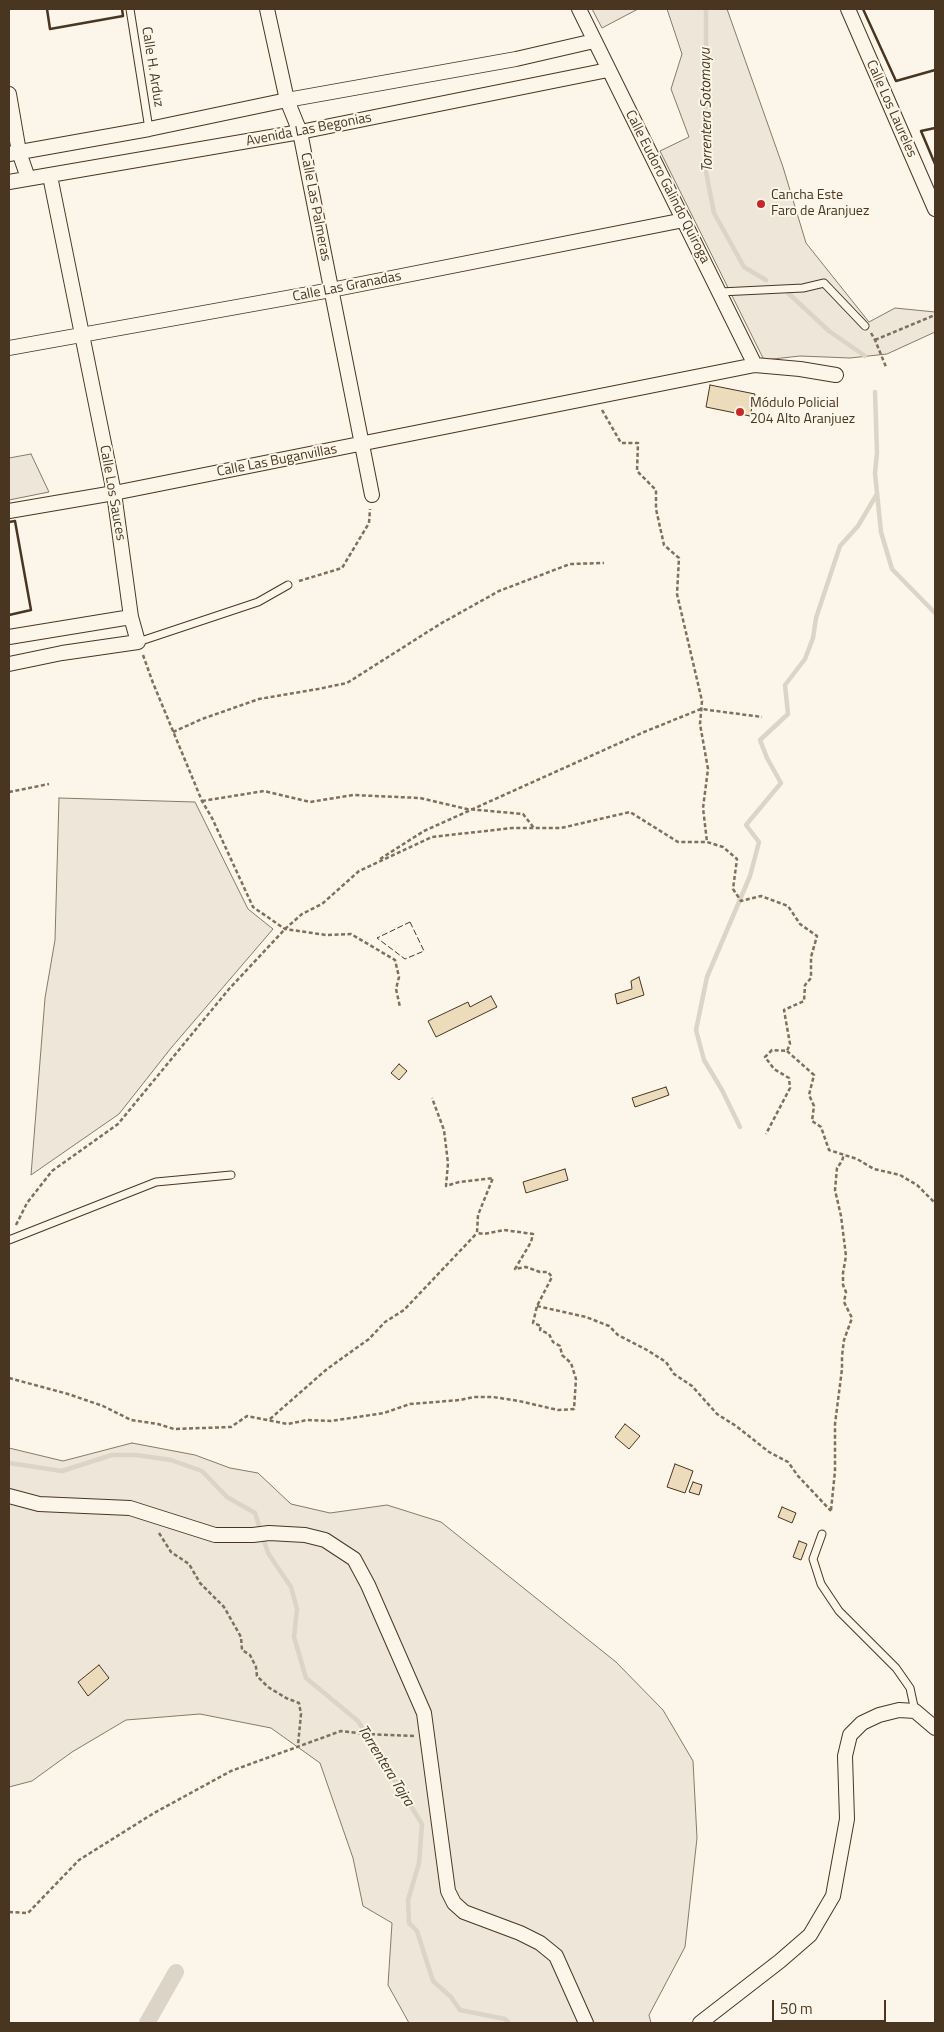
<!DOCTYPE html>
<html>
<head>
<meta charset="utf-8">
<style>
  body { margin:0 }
  #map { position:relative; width:944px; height:2032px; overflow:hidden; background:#fbf6e9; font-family:"Titillium Web",sans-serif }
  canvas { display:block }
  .frame { position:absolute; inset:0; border:10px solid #4a3520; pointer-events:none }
  .scale { position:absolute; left:772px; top:2000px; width:114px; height:22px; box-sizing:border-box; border:2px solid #4a3520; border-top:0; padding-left:6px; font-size:15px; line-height:18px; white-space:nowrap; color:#4a3520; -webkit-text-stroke:4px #fbf6e9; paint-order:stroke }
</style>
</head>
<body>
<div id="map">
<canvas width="944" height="2032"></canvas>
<div class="frame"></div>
<div class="scale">50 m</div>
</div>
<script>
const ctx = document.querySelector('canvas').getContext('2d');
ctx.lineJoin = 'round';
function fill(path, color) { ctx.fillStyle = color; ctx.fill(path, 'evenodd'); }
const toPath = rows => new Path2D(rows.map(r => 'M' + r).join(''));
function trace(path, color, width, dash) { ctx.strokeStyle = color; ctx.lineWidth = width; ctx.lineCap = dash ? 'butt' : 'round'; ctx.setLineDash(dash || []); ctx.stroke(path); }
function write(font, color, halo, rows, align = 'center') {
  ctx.font = font + ' "Titillium Web",sans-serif'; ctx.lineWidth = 4; ctx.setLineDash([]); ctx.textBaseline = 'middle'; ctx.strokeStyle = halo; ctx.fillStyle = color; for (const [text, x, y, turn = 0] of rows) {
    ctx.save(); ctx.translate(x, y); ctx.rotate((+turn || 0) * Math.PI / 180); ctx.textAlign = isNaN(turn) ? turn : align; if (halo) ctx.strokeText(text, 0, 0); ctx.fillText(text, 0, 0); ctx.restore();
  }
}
const green = toPath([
  [592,9,638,9,602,28,592,9],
  [667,9,727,9,783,167,806,243,869,322,895,308,935,312,935,332,887,354,850,358,800,356,764,360,660,151,689,137,671,89,682,54,667,9],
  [31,454,49,492,9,500,9,458,31,454],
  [59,798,195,802,248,909,273,929,171,1048,119,1114,31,1175,45,998,55,940,59,798],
  [132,1443,195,1455,230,1468,258,1473,291,1504,330,1513,387,1505,441,1522,616,1662,663,1710,693,1761,697,1838,685,1947,649,2015,651,2023,409,2023,388,1985,392,1923,363,1906,353,1858,320,1763,271,1728,200,1714,126,1720,72,1752,32,1781,9,1787,9,1448,63,1461,132,1443]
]);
const stream = toPath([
  [706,9,706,172,714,213,744,267,766,280],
  [788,293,829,331,865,356],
  [875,392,877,453,875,473,881,532,892,569,935,613],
  [740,1127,722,1090,704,1060,696,1030,707,977,750,876,759,842,746,825,781,783,767,758,760,740,788,714,785,685,805,659,813,638,816,618,840,546,858,526,877,494],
  [9,1463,62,1471,112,1455,136,1455,171,1460,202,1471,227,1497,255,1513,268,1553,291,1587,297,1609,294,1637,306,1678,358,1721,422,1824,419,1863,408,1900,409,1923,417,1931,433,1981,451,1997,460,2010,505,2019,509,2023]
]);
const canal = toPath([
  [147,2023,176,1972]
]);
const building = toPath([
  [710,385,755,394,750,416,706,407,710,385],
  [639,977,644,995,617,1004,615,994,632,989,631,981,639,977],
  [491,996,497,1007,436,1037,428,1021,468,1002,470,1007,491,996],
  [399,1064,407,1071,399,1080,391,1073,399,1064],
  [666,1087,669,1095,635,1107,632,1098,666,1087],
  [565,1169,568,1180,526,1193,523,1182,565,1169],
  [625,1424,640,1436,629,1449,615,1437,625,1424],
  [675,1464,693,1471,685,1493,667,1487,675,1464],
  [693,1482,702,1485,699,1495,689,1492,693,1482],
  [782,1507,796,1513,792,1523,778,1517,782,1507],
  [799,1541,807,1544,801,1560,793,1557,799,1541],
  [99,1665,109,1678,88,1696,78,1682,99,1665]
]);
const path = toPath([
  [871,333,875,340,886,367],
  [875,340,935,315],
  [602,410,621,443,638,443,637,471,656,490,656,509,664,545,679,558,677,594,702,701,700,724,708,769,703,808,707,842],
  [299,581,342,568,369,523,370,509],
  [143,655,153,683,202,801,212,818,253,907,285,929,326,935,351,934,395,960,399,977,396,989,400,1007],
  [173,732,202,719,259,699,318,689,347,683,440,624,499,591,570,564,604,563],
  [9,792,49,784],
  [202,801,264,791,310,802,353,795,420,798,467,809,523,814,534,828],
  [380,859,424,831,644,732,701,709,762,717],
  [787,1051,814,1075,809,1095,814,1106,812,1121,821,1127,829,1150,857,1159,874,1169,900,1175,917,1185,935,1203],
  [16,1225,27,1203,52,1171,118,1124,229,989,285,929,302,914,322,904,359,871,432,837,512,828,561,828,630,812,678,842,707,842,723,847,737,859,733,889,741,901,761,896,788,906,800,924,817,936,811,957,811,978,805,985,804,1001,784,1010,790,1044,787,1051,772,1050,765,1057,774,1069,789,1078,790,1088,766,1134],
  [537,1306,586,1317,609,1326,618,1335,647,1350,666,1362,674,1374,692,1386,717,1414,736,1426,769,1452,788,1462,798,1476,831,1511],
  [9,1378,68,1394,103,1406,131,1420,158,1424,174,1429,231,1427,247,1416,288,1424,307,1420,331,1421,384,1413,410,1404,460,1400,474,1397,493,1397,519,1401,558,1410,574,1409,576,1379,571,1363,562,1355,560,1346,553,1342,549,1334,540,1330,541,1326,533,1323,537,1306,552,1277,548,1272,540,1272,526,1267,515,1269,531,1242,533,1234,504,1230,484,1234,477,1233,478,1215,493,1178,459,1182,446,1186,448,1163,444,1130,432,1098],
  [270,1419,327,1369,369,1339,385,1322,404,1310,477,1233],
  [831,1510,835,1471,835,1424,842,1369,842,1356,844,1340,852,1318,844,1302,846,1292,843,1285,843,1273,846,1256,841,1216,835,1190,837,1168,842,1161,844,1154],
  [159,1533,171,1552,189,1564,200,1583,224,1607,241,1637,242,1650,250,1655,256,1667,257,1676,268,1687,286,1698,299,1703,301,1714,298,1745],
  [9,1912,28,1913,79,1860,154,1813,231,1771,341,1731,366,1734,414,1736]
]);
const service = toPath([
  [130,9,149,129],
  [720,292,803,288,824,283,865,326],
  [138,642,258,602,288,585],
  [9,1240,156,1182,231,1175],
  [822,1534,813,1559,821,1584,839,1611,896,1668,910,1688,915,1711]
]);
const minor = toPath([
  [267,9,287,100,300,132,372,495],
  [579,9,755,365],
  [848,9,935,209],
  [9,94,19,152,28,178],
  [9,154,149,129,287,100,516,59,594,41],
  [9,182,300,132,608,70],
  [9,348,331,290,684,220],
  [9,511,114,493,755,365,800,369,836,375],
  [9,637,131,617],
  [9,664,62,653,138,642,131,617,114,493,50,176],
  [9,1496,39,1504,130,1508,215,1535,253,1535,269,1533,305,1535,325,1540,354,1559,368,1585,424,1713,448,1891,454,1903,464,1912,520,1933,540,1943,556,1956,586,2023],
  [700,2023,780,1961,810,1935,833,1896,847,1819,845,1756,850,1735,862,1723,879,1715,899,1710,915,1711,935,1728]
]);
const fence = toPath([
  [410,922,424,951,405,959,377,938,410,922]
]);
const wall = toPath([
  [47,9,50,29,123,16,122,9],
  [863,9,896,81,935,70],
  [935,128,921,131,935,164],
  [9,522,15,521,31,610,9,615]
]);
const markers = [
  [761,204,5,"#c62828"],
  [740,412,5,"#c62828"]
];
const streetNames = [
  ["Calle H. Arduz",152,67,81],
  ["Calle Los Laureles",891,109,66],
  ["Avenida Las Begonias",309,130,-11],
  ["Calle Eudoro Galindo Quiroga",667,187,63],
  ["Calle Las Palmeras",315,207,79],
  ["Calle Las Granadas",347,287,-11],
  ["Calle Las Buganvillas",277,461,-11],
  ["Calle Los Sauces",112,493,80]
];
const poiNames = [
  ["Cancha Este",771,196],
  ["Faro de Aranjuez",771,212],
  ["Módulo Policial",750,404],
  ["204 Alto Aranjuez",750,420]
];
const waterNames = [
  ["Torrentera Sotomayu",707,110,-91],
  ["Torrentera Tajra",385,1766,58]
];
fill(green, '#ede6d9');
trace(green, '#887966', 1);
trace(stream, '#dcd4c6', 4.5);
trace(canal, '#dcd4c6', 16);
fill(building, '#ecdcbc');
trace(building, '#4a3520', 1);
trace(service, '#4a3520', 9);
trace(minor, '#4a3520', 16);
trace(path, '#7f6f5c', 2.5, [4, 2.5]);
trace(service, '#fbf6e9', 7);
trace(minor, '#fbf6e9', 14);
trace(fence, '#4a3520', 1, [6, 2.5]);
trace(wall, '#4a3520', 2.5);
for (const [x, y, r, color] of markers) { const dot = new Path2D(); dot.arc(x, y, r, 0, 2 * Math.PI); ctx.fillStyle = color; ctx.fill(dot); trace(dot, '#fbf6e9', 2); }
write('14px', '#4a3520', '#fbf6e9', streetNames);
write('14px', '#4a3520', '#fbf6e9', poiNames, 'left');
write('italic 15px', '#4a3520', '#fbf6e9', waterNames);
</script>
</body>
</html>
